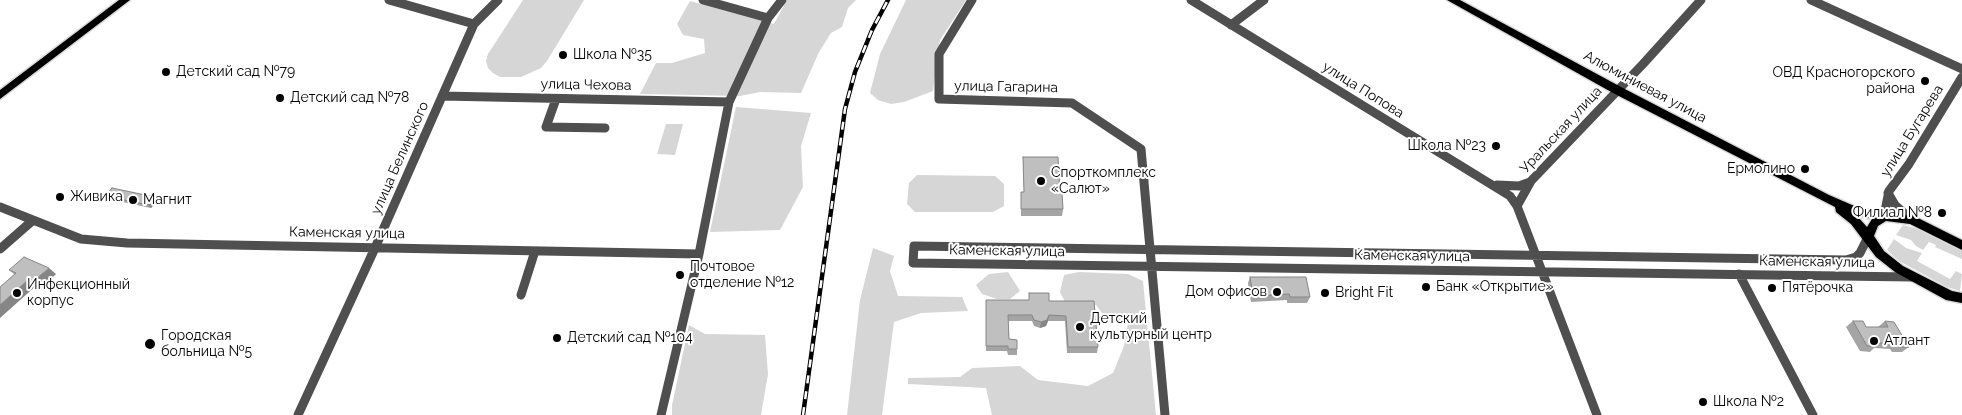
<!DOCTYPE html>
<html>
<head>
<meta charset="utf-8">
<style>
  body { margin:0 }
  canvas { display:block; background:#fff }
</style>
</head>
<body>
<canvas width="1962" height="415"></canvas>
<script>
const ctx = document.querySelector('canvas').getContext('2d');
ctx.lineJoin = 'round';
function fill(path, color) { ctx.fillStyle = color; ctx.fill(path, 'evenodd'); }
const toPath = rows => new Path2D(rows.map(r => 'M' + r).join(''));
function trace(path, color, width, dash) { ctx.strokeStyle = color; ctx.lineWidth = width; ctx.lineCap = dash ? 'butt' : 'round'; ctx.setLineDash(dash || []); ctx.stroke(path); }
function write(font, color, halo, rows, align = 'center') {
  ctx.font = font + ' Raleway,sans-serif'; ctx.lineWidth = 4; ctx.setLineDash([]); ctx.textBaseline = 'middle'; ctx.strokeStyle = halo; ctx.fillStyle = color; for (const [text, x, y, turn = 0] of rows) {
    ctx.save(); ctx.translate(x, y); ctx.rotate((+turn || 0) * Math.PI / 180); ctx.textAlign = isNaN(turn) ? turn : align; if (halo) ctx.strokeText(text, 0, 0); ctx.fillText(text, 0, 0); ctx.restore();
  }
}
const green = toPath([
  [523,0,584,0,547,61,541,68,521,77,500,77,493,73,488,68,486,61,488,54],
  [787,0,856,0,848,8,842,27,831,33,819,52,801,93,760,92,740,96,640,94,656,63,672,63,705,53,704,39,683,35,677,24,690,1,774,24],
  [906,0,966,0,940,40,933,91,904,102,891,104,878,100,870,93,880,54],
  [736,107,811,113,801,146,803,187,780,230,710,232],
  [666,124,683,124,675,155,657,154],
  [917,175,995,176,1004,184,1004,206,993,212,915,212,907,204,909,183],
  [1903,225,1922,230,1962,251,1962,259,1935,247,1936,245,1929,242,1923,250,1916,246,1911,240,1896,235],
  [1894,239,1906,248,1922,253,1917,261,1950,279,1956,271,1962,274,1960,291,1947,287,1899,261,1887,250],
  [873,248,894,256,890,271,898,296,962,297,968,311,921,313,894,322,882,415,847,415,860,300],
  [1008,272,1020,291,1010,299,997,299,982,294,976,285,989,274],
  [1079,272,1128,274,1143,281,1156,415,992,415,986,388,908,384,908,378,960,377,972,368,1020,366,1038,380,1088,386,1113,373,1124,346,1128,323,1104,316,1096,305,1065,302,1060,292,1064,275],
  [689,325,705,334,765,335,768,374,761,415,672,415,672,405]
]);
const minor = toPath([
  [389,0,474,24],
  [703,0,768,18],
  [972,0,939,54,939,99,1072,103,1141,149,1165,415],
  [1191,0,1510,196,1517,206,1597,415],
  [1811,0,1962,69],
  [1231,25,1264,0],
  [442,96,729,102],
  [556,99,546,127,605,128],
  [1497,185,1519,186,1530,182],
  [1888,193,1895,205,1912,220],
  [1517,206,1531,181,1643,64,1701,0],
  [0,207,81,239,127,243,699,254],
  [1884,216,1889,191,1909,164,1962,77],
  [1868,237,1860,253,1856,257,1846,260,914,246,913,263,1911,277],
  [0,249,32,221],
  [1739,274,1813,415],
  [521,295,535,251],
  [298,415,375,248,474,24,498,0],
  [661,415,699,254,729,102,768,18,782,0]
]);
const major = toPath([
  [119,0,130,0,0,99,0,90,119,0],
  [1447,0,1460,0,1621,87,1829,195,1859,208,1916,217,1962,240,1962,250,1910,224,1886,221,1878,226,1874,236,1884,251,1903,266,1952,291,1962,293,1962,303,1946,300,1895,272,1876,257,1851,224,1836,212,1835,207,1613,93,1447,0],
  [1857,216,1858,216,1872,219,1867,227,1857,216]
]);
const rail = toPath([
  [803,415,845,109,855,72,872,30,888,0]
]);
const wall = toPath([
  [1023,157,1060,193,1063,209,1062,216,1021,216,1021,192,1024,192],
  [105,196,155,197,158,200,151,208,108,199],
  [9,270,56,274,41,287,14,274],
  [1250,277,1310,297,1307,303,1287,303,1287,300,1251,302,1248,283],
  [1029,293,1049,301,1094,301,1098,347,1097,353,1067,353,1065,321,1048,321,1046,326,1040,328,1034,326,1032,321,1008,321,1009,339,1017,340,1017,355,1008,355,1007,351,986,351,986,300,1029,300],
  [1853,321,1866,327,1878,327,1885,321,1909,347,1902,352,1892,352,1890,349,1874,348,1870,352,1860,351,1846,327]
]);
const shadedWall = toPath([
  [155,197,158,200,151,208,148,205],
  [49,268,56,274,41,287,34,281],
  [29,279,37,285,0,318,0,305],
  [1049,315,1048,321,1046,326,1040,328,1041,322]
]);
const building = toPath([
  [1023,157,1058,157,1060,193,1062,193,1063,209,1021,209,1021,192,1024,192,1023,157],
  [112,188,155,197,148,205,105,196,112,188],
  [24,257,49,268,34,281,29,279,0,305,0,287,16,273,9,270,24,257],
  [1250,277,1306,277,1310,297,1290,297,1289,294,1253,296,1250,277],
  [1029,293,1049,293,1049,301,1094,301,1098,347,1068,347,1066,316,1049,315,1047,320,1041,322,1034,320,1032,315,1008,315,1009,339,1017,340,1017,349,1008,349,1008,346,986,346,986,300,1029,300,1029,293],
  [1853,321,1863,321,1866,327,1888,327,1885,321,1894,322,1909,347,1900,347,1898,343,1875,343,1877,346,1867,346,1853,321]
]);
const markers = [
  [563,55,5,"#000"],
  [166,72,5,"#000"],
  [1925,81,5,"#000"],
  [280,98,5,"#000"],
  [1496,146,5,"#000"],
  [1805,169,5,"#000"],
  [1041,181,5,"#000"],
  [60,197,5,"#000"],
  [133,200,5,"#000"],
  [1942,213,5,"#000"],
  [680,275,5,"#000"],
  [1426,287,5,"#000"],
  [1772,288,5,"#000"],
  [1277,292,5,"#000"],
  [17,293,5,"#000"],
  [1325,293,5,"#000"],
  [1080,327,5,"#000"],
  [557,338,5,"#000"],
  [1874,341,5,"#000"],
  [150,344,6,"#000"],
  [1703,402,5,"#000"]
];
const poiNames = [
  ["Школа №35",573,55],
  ["Детский сад №79",176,72],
  ["ОВД Красногорского",1915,73,"right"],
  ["района",1915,89,"right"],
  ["Детский сад №78",290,98],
  ["Школа №23",1486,146,"right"],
  ["Ермолино",1795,169,"right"],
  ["Спорткомплекс",1051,173],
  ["«Салют»",1051,189],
  ["Живика",70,197],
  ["Магнит",143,200],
  ["Филиал №8",1932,213,"right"],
  ["Почтовое",690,267],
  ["отделение №12",690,283],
  ["Инфекционный",27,285],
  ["корпус",27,301],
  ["Банк «Открытие»",1436,287],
  ["Пятёрочка",1782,288],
  ["Дом офисов",1267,292,"right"],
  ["Bright Fit",1335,293],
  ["Детский",1090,319],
  ["культурный центр",1090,335],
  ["Городская",161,336],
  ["больница №5",161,352],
  ["Детский сад №104",567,338],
  ["Атлант",1884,341],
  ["Школа №2",1713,402]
];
const streetNames = [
  ["улица Чехова",586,85,1],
  ["улица Гагарина",1006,87,1],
  ["Алюминиевая улица",1645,87,28],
  ["улица Попова",1363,90,32],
  ["Уральская улица",1561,130,-47],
  ["улица Бугарева",1912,131,-58],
  ["улица Белинского",400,158,-66],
  ["Каменская улица",347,233,1],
  ["Каменская улица",1007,251,1],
  ["Каменская улица",1412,256,1],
  ["Каменская улица",1817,262,1]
];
fill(green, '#d6d6d6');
trace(major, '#dbdbdb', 3);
trace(minor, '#4f4f4f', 9);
fill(major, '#000');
trace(rail, '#000', 4.5);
trace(rail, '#fff', 2.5, [8]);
fill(wall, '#a4a4a4');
fill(shadedWall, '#868686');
fill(building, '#bfbfbf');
trace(building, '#868686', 1);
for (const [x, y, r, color] of markers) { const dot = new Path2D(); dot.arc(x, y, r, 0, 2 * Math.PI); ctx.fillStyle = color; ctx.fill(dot); trace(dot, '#fff', 2); }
write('14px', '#000', '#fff', poiNames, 'left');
write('14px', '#000', '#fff', streetNames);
</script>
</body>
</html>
